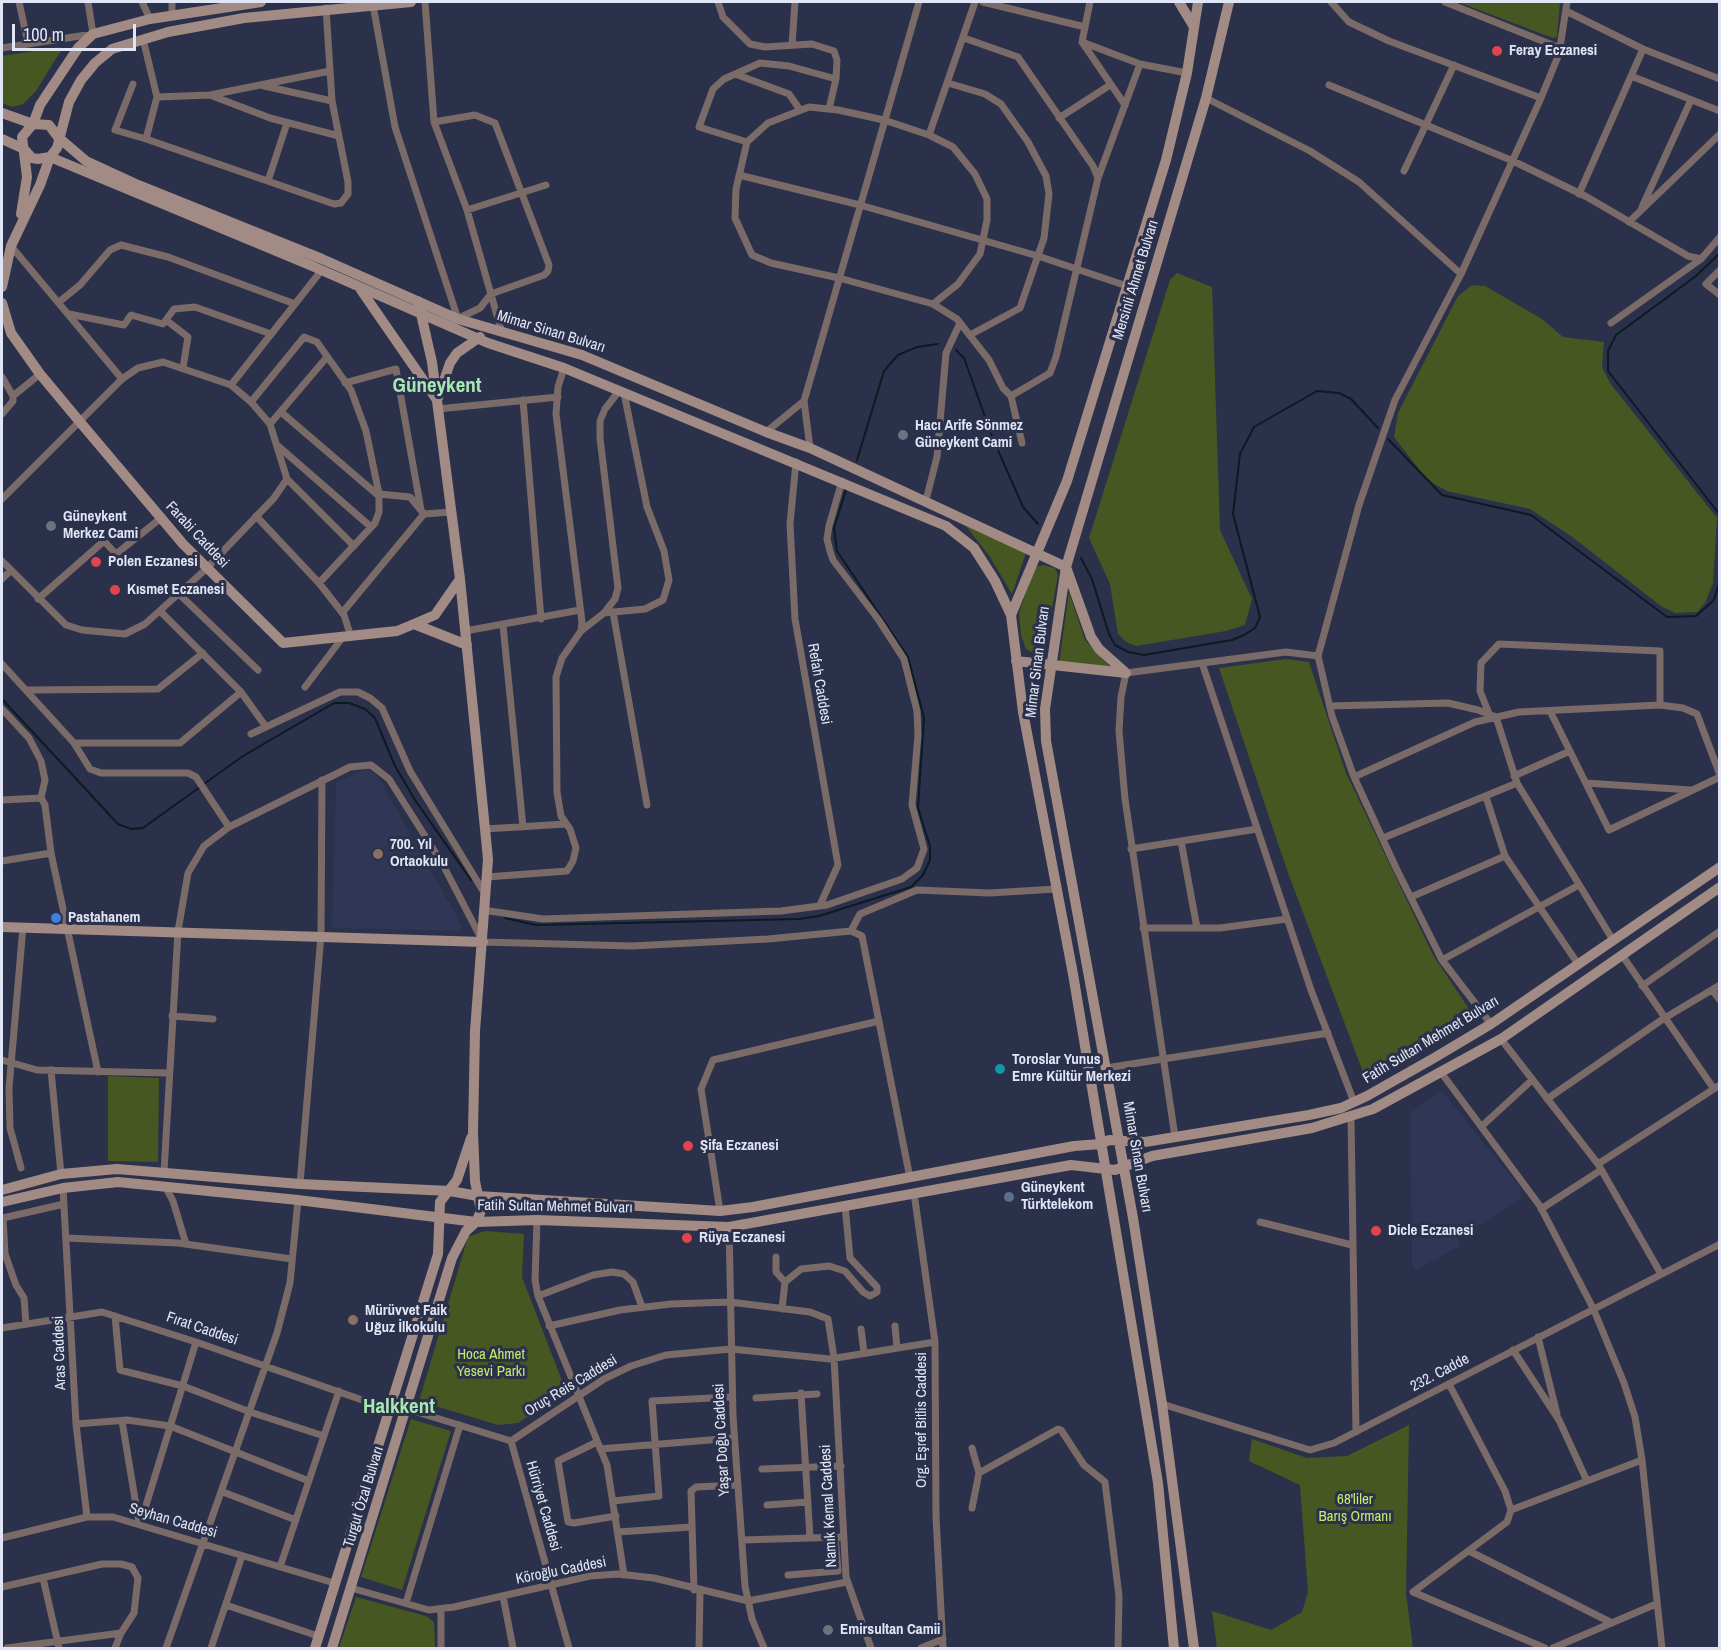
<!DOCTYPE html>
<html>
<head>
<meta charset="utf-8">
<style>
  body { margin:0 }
  #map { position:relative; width:1721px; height:1650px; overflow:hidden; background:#2b314a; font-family:"Archivo Narrow",sans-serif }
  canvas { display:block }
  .frame { position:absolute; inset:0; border:3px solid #e1e6f6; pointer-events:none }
  .scale { position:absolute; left:12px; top:24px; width:124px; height:27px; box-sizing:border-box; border:3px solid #e1e6f6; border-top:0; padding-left:8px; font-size:18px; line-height:21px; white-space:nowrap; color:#e1e6f6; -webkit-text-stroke:4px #2b314a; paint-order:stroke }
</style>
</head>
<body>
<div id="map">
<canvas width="1721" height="1650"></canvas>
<div class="frame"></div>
<div class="scale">100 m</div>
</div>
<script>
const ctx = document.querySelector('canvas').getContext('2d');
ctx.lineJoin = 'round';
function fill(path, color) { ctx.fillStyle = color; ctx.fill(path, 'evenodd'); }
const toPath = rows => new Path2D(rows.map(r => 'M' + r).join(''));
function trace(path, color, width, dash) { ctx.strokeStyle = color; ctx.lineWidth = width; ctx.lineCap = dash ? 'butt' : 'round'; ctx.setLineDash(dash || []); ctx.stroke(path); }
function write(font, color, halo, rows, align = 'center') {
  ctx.font = font + ' "Archivo Narrow",sans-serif'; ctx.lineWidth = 6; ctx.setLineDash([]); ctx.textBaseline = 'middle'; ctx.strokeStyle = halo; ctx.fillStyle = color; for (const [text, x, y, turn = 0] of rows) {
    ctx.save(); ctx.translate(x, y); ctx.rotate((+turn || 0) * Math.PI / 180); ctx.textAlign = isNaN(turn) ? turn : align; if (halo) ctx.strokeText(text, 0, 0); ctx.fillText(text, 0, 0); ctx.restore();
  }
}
const built = toPath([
  [363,770,371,770,378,776,462,926,460,931,332,928,336,783],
  [1442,1091,1521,1189,1520,1200,1459,1237,1460,1246,1416,1270,1412,1264,1410,1113]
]);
const green = toPath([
  [1458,2,1560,2,1557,37,1553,38],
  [60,47,62,49,36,91,23,104,12,107,2,103,2,56],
  [1177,273,1212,287,1220,530,1252,599,1245,625,1226,631,1136,646,1126,642,1118,634,1110,584,1089,538,1170,280],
  [1472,285,1485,286,1542,319,1563,337,1604,342,1602,367,1610,383,1717,518,1713,583,1705,603,1697,612,1675,613,1661,606,1571,536,1530,509,1447,491,1436,485,1424,476,1394,437,1398,413,1458,296],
  [966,526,1026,553,1012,594,990,557],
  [1044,565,1055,568,1058,575,1044,653,1037,655,1026,649,1021,635,1019,613,1035,567],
  [1069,592,1085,640,1111,668,1059,664],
  [1286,659,1309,662,1346,773,1433,955,1473,1015,1384,1074,1366,1080,1287,870,1219,668],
  [108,1076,159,1078,158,1162,108,1161],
  [485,1231,524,1234,522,1277,566,1391,518,1423,498,1425,419,1401,468,1237],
  [411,1419,451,1431,402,1590,361,1577],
  [1409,1425,1406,1593,1413,1648,1217,1648,1212,1611,1271,1630,1302,1612,1308,1592,1300,1485,1249,1461,1252,1439,1307,1458,1347,1456],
  [356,1597,426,1616,434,1622,435,1648,339,1648]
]);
const stream = toPath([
  [1720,253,1696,276,1616,335,1608,351,1608,371,1720,515],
  [956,350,964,358,993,439,1023,507,1038,524],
  [1388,439,1442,495,1531,515,1667,617,1696,616,1714,600,1720,580],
  [857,460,884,371,898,355,917,347,938,344],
  [1081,558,1092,579,1109,634,1115,645,1128,652,1144,655,1232,640,1244,635,1255,628,1260,617,1233,514,1240,454,1254,427,1317,391,1339,393,1351,399,1378,428],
  [2,699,118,824,131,829,143,828,200,787],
  [204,784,243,756,334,703,349,703,365,709,375,718,395,766,415,800,471,880],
  [505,918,536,925,799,919,819,916,911,887,923,875,930,860,930,846,918,808,924,718,908,657,837,551,834,528,846,490]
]);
const street = toPath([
  [19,2,28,43],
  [142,2,150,19],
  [172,2,172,15],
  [425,2,434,122,467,210,502,333],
  [718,2,723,17,750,44,765,47,812,44,834,51,837,60,836,79,829,109],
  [983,2,1085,27],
  [1090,2,1082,42,1125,105],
  [1331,2,1349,22,1389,41,1541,98],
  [1445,2,1560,48],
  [373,5,395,127,458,319],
  [1566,11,1643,49,1720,79],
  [964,38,1018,57,1093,166,1098,178,1056,357,1050,373,1011,396],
  [143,39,157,97,146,139,334,204,341,203,348,194,348,182,332,101,326,8],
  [1082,42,1140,64,1098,178],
  [792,45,795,2],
  [2,48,93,34,88,2],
  [1140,64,1187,73],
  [735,74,789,94,800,110],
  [1631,76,1720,111],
  [948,83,985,94,1001,104,1028,142,1046,176,1049,194,1044,238,1020,308,970,335],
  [133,84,115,130,146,139],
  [1329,85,1513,161,1587,197,1688,256,1701,259],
  [264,86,332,101],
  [210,95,270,118,339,136],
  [157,97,210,95,330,71],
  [1206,98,1310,151,1359,182,1461,274],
  [1059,118,1110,85],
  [434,122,475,115,495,123,549,265,548,271,544,275,491,294,480,308,457,319],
  [929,135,975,2],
  [747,142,699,127,713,89,724,79,760,63,789,66,836,79],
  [1404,171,1454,65],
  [739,175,860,205,1038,256,1127,286],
  [268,181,287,123],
  [1579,194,1643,49],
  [1642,207,1691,100],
  [467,210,546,185],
  [1629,222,1720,134],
  [11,246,122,379],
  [1720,270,1706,284,1720,295],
  [59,302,80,285,110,250,121,245,168,257,295,304],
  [933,304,958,284,980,254,987,220,987,199,975,174,953,147,929,135,884,120,838,110,809,107,768,123,747,142,736,189,735,218,752,255,771,263,839,278,933,304,957,319,989,360,1003,388,1011,396,1022,443],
  [69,314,124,325,131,315,163,324,174,309,195,307,271,334],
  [166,320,188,337,183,368],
  [1611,323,1701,259,1720,237],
  [2,377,13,396,13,401,2,414],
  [345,383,396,369,421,510],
  [231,385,321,271],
  [13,396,40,374],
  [523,400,541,619],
  [251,402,304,337,317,342,351,390,366,431,379,494,379,512,375,523,319,583],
  [438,409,558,397],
  [281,412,379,496],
  [270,424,327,357],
  [766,432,804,401],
  [278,446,371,527],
  [810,448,804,401,919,2],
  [796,462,790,524,795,619,838,865,820,905],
  [287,479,354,546],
  [379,494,410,497,424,514,452,512],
  [2,499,122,379,138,368,163,362,231,385,251,402,270,424,287,479,274,498,206,569,145,624,125,634,82,630,66,625,2,561],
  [926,500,937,457,946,353,960,323],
  [256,516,319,583,344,615,351,637],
  [2,579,10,571],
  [178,593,258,670],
  [38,599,104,541,116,554,161,518],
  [160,611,241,692,264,724],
  [613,612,647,805],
  [342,613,424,514],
  [604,613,645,609,663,600,669,580,664,551,647,507,624,393],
  [503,625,523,827],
  [465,631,580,610],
  [581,631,604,613,615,599,618,588,600,438,600,421,605,409,619,391],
  [1202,663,1311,990,1354,1102],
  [2,664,74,743,90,769,101,773,188,773,196,777,229,827],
  [305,687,343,637],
  [27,690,158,689,203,653],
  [1330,706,1448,703,1478,710,1496,717,1517,783,1613,940],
  [2,709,29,738,41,761,45,780,41,798],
  [1550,711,1609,830,1720,777],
  [1490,716,1480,691,1481,663,1499,644,1660,651,1660,705],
  [251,734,340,692,358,692,370,698,382,708,410,771,485,894],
  [74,743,180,743,241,692],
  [1514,776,1570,751],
  [1354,777,1475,722,1519,712,1660,705,1683,708,1697,714,1720,775],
  [1586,783,1690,790],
  [1486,797,1505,856,1578,964],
  [2,800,41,798,45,805,51,853,98,1072],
  [485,829,566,824],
  [1383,838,1517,783],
  [1181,841,1197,928],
  [1131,849,1257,829],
  [2,861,51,853],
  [487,877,567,871,573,861,576,848,570,829,561,816,557,792,556,677,562,658,581,631,582,622,556,414,558,387,564,368],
  [1411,897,1505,856],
  [483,910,543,919,781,911,827,905,902,879,917,868,924,849,912,805,918,735,917,711,904,659,878,619,833,560,830,551,827,539,829,526,842,481],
  [1143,928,1220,928,1287,919],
  [851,931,860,914,917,890,990,893,1056,889],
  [1622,955,1714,1089],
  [1442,960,1579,885],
  [1642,986,1720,931],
  [1712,990,1720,1000],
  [172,1016,213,1019],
  [1491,1024,1442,960,1397,870,1354,777,1332,716,1318,656,1359,505,1395,400,1461,274,1541,98,1559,54,1567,2],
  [1501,1039,1598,1164,1661,1274],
  [2,1060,37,1070,167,1073],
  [1106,1068,1328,1033],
  [51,1070,61,1174],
  [1440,1071,1540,1206,1593,1308,1624,1383,1635,1417,1642,1460,1662,1648],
  [1547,1099,1663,1019,1720,985],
  [1351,1118,1356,1432],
  [1482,1126,1532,1080],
  [1175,1137,1125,799,1119,731,1121,697,1126,673,1286,652,1318,656],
  [1598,1164,1720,1085],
  [21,1168,10,1128,9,1088,23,927],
  [164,1172,178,931,188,873,204,846,229,827,350,767,371,765,389,779,442,863,483,942,632,946,768,939,851,931,862,936,910,1178],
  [300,1184,321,935,322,780],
  [63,1188,76,1424,87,1517],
  [166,1188,173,1201,186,1244],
  [914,1193,935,1342,936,1517,943,1648],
  [1541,1209,1601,1170],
  [720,1211,701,1089,713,1060,879,1021],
  [537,1220,535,1280,538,1296,607,1465,624,1575],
  [1260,1222,1352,1245],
  [729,1227,733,1416,745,1586,752,1619,764,1648],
  [66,1238,178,1243,292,1259],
  [776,1257,776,1272,785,1282],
  [538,1296,593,1275,612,1272,624,1274,633,1282,642,1307],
  [782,1309,785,1282,801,1269,829,1266,845,1271,863,1292,870,1296,877,1292,877,1287,850,1258,845,1205],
  [115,1316,120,1370,183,1386,250,1412,324,1436],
  [26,1324,24,1298,16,1285,5,1254,3,1218,64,1204],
  [549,1326,620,1310,671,1304,730,1302,810,1312,828,1319,834,1358,846,1577,871,1648],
  [895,1326,897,1348],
  [2,1328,102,1312,196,1342,388,1409],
  [861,1329,864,1353],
  [1538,1337,1557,1414],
  [1513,1350,1559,1420,1587,1481],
  [1449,1384,1505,1491,1511,1510,1507,1522,1413,1592,1545,1648],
  [801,1393,810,1538],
  [756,1398,817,1394],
  [1162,1404,1310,1450,1334,1443,1720,1244],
  [407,1409,511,1441,604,1379,631,1366,666,1355,731,1349,830,1359,935,1342],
  [122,1421,139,1523],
  [76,1424,127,1420,170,1426,309,1481],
  [511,1441,569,1648],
  [597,1442,558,1461,568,1522,574,1523,616,1516],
  [600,1449,734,1438],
  [762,1469,841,1466],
  [979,1473,1058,1429,1061,1430,1084,1465,1105,1482,1119,1596,1118,1648],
  [223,1492,296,1520],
  [613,1501,659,1496,652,1401,732,1397],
  [767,1505,808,1502],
  [972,1508,979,1473,972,1448],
  [1511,1510,1642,1460],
  [140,1525,196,1342],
  [618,1532,691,1527],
  [2,1538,87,1517,113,1517,334,1583],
  [742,1540,844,1537],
  [1469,1551,1612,1623],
  [280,1567,339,1391],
  [788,1575,838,1571,835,1537],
  [43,1578,59,1648],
  [2,1587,102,1564,121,1564,132,1567,138,1578,134,1613,121,1633,115,1648],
  [351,1588,429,1610,454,1607,590,1576,618,1574,654,1578,748,1601,847,1582],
  [694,1590,691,1491,696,1487,738,1485],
  [503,1596,513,1648],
  [406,1603,460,1425],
  [226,1605,318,1636],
  [441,1609,441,1648],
  [7,1648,121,1633],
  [166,1648,277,1333,290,1283,298,1200],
  [211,1648,242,1556],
  [699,1648,700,1591],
  [921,1648,943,1639],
  [1553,1648,1656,1604]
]);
const secondary = toPath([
  [1179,2,1194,27],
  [2,113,33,124,49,125,58,137,86,161,138,185,322,259,458,319,582,355,766,432,810,448,1066,567,1091,637,1099,649,1126,673],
  [33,124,40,105,78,48,93,34,150,19,261,2],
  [2,139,24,149,32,158,38,159,50,157,312,266,488,343,564,368,946,526,974,548,995,581,1011,615],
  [21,214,27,177,22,137,33,124],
  [2,287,11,246,40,185,50,157,57,148,69,102,81,80,95,63,112,49,168,32,244,18,411,2],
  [361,290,437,400],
  [2,303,11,333,40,374,80,422,183,544,283,643,397,631,414,624,435,615,460,579],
  [438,398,450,363,457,353,480,337],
  [414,624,467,645],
  [1016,661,1126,673],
  [2,927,483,942],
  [2,1190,61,1174,117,1169,300,1184,450,1191,478,1196,720,1211,753,1207,1074,1146,1101,1144,1109,1140,1145,1142,1309,1115,1341,1108,1367,1096,1434,1058,1491,1024,1720,867],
  [2,1202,63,1188,118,1182,298,1200,476,1222,537,1220,729,1227,1071,1165,1115,1170,1152,1156,1312,1128,1373,1109,1501,1039,1720,887],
  [315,1648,438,1254,440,1202,457,1180,471,1138],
  [332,1648,452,1258,466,1231,476,1222,481,1211,475,1181,473,1132,475,1031,488,859,460,579,432,362,418,301],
  [1174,1648,1158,1483,1073,974,1023,712,1011,615,1067,481,1166,160,1187,73,1198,2],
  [1194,1648,1162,1404,1133,1218,1046,741,1045,709,1066,567,1206,98,1229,2]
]);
const markers = [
  [1497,51,6,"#e0444e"],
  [903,435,6,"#6b7280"],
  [51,526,6,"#6b7280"],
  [96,562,6,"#e0444e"],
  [115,590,6,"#e0444e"],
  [378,854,6,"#8d6e63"],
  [56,918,6,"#3f7fe0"],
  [1000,1069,6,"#0f9aa8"],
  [688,1146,6,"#e0444e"],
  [1009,1197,6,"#5c6f8a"],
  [1376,1231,6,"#e0444e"],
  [687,1238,6,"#e0444e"],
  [353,1320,6,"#8d6e63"],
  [828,1630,6,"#6b7280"]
];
const poiNames = [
  ["Feray Eczanesi",1509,51],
  ["Hacı Arife Sönmez",915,426],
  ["Güneykent Cami",915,443],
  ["Güneykent",63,517],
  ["Merkez Cami",63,534],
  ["Polen Eczanesi",108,562],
  ["Kısmet Eczanesi",127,590],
  ["700. Yıl",390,845],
  ["Ortaokulu",390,862],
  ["Pastahanem",68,918],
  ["Toroslar Yunus",1012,1060],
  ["Emre Kültür Merkezi",1012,1077],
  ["Şifa Eczanesi",700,1146],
  ["Güneykent",1021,1188],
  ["Türktelekom",1021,1205],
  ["Dicle Eczanesi",1388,1231],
  ["Rüya Eczanesi",699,1238],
  ["Mürüvvet Faik",365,1311],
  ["Uğuz İlkokulu",365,1328],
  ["Emirsultan Camii",840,1630]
];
const streetNames = [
  ["Mersinli Ahmet Bulvarı",1136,280,-73],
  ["Mimar Sinan Bulvarı",551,332,17],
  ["Farabi Caddesi",197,535,47],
  ["Mimar Sinan Bulvarı",1038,662,-83],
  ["Refah Caddesi",819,684,80],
  ["Fatih Sultan Mehmet Bulvarı",1431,1040,-31],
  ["Mimar Sinan Bulvarı",1137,1157,80],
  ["Fatih Sultan Mehmet Bulvarı",555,1207,1],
  ["Fırat Caddesi",202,1329,19],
  ["Aras Caddesi",60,1353,-92],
  ["232. Cadde",1440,1373,-28],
  ["Oruç Reis Caddesi",571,1386,-31],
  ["Org. Eşref Bitlis Caddesi",922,1420,-90],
  ["Yaşar Doğu Caddesi",722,1440,-93],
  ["Turgut Özal Bulvarı",364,1497,-73],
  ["Hürriyet Caddesi",543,1506,74],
  ["Namık Kemal Caddesi",829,1506,-93],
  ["Seyhan Caddesi",173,1521,16],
  ["Köroğlu Caddesi",561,1571,-11]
];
const parkNames = [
  ["Hoca Ahmet",491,1355],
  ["Yesevi Parkı",491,1372],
  ["68'liler",1355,1500],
  ["Barış Ormanı",1355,1517]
];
const districtNames = [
  ["Güneykent",437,386],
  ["Halkkent",399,1407]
];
fill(built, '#2f3656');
fill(green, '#475721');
trace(stream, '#0c1a22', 2);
trace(street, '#7b6b68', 7);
trace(secondary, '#a38b85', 10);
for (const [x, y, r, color] of markers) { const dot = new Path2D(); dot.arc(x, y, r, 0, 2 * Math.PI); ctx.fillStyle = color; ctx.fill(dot); trace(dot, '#2b314a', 2); }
write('bold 15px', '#e1e6f6', '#2b314a', poiNames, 'left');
write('15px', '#e1e6f6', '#2b314a', streetNames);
write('15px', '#c3e96f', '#2b314a', parkNames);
write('bold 21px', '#a7e8b2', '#2b314a', districtNames);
</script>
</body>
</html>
